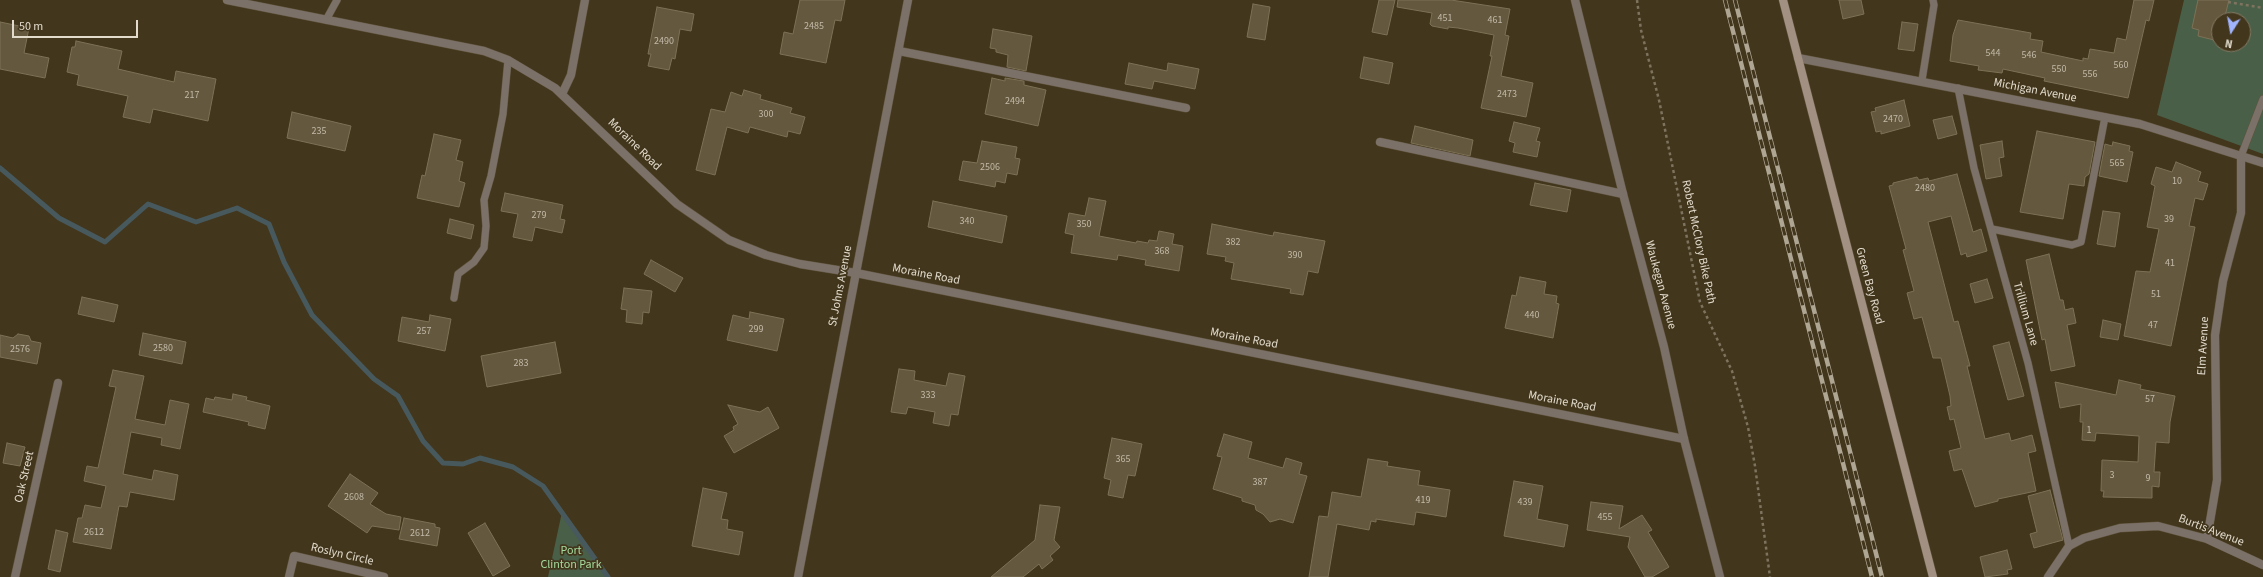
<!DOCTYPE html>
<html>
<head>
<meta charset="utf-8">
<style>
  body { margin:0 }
  #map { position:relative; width:2263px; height:577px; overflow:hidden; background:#42361d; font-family:"Source Sans 3",sans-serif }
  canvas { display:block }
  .north { position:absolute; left:2211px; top:12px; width:40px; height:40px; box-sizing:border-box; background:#42361d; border:1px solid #827863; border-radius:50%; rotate:191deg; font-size:11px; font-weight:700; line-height:16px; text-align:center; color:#e2dbcc }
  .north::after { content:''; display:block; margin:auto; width:14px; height:18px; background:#a0b3fd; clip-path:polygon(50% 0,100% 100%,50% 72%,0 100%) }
  .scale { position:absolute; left:12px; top:20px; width:126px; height:18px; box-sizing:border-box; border:2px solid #e2dbcc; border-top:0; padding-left:5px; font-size:12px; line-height:14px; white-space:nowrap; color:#e2dbcc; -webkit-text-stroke:3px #42361d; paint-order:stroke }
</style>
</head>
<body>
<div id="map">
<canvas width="2263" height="577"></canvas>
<div class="north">N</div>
<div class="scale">50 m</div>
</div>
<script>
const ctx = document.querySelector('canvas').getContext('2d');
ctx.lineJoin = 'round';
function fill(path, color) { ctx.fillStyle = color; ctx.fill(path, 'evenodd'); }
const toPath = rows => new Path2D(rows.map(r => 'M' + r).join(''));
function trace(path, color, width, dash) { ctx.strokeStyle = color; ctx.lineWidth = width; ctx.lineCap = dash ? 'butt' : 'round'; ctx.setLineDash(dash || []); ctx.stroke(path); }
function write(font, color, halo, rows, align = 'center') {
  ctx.font = font + ' "Source Sans 3",sans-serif'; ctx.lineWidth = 3.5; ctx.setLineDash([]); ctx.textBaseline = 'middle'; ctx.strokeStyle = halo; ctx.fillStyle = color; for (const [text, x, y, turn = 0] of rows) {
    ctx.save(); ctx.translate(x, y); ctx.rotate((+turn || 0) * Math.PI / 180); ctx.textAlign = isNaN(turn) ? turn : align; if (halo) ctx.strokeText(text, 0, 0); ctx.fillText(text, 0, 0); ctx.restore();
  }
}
const green = toPath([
  [2184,0,2263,0,2263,154,2157,115],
  [2219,20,2243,20,2243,44,2219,44],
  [562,512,607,577,548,577]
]);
const stream = toPath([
  [0,168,59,218,105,242,148,204,196,222,237,208,269,224,284,262,312,315,374,379,398,396,423,441,443,463,463,464,480,458,513,467,543,486,608,577]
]);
const building = toPath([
  [800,0,845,0,841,21,835,20,826,63,780,54,784,32,793,34,800,0],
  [1379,0,1395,0,1387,35,1372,32,1379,0],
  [1398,0,1451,0,1510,9,1505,35,1509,36,1501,76,1533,83,1526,117,1481,108,1492,56,1490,56,1494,35,1458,28,1448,27,1448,29,1432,26,1430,24,1432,13,1397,7,1398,0],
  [1839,0,1861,0,1864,14,1843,19,1839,0],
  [2134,0,2154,0,2149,21,2146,20,2128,98,2044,81,2045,78,2003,69,2002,73,1978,70,1979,66,1950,61,1953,35,1958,20,2031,33,2030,39,2043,41,2041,52,2083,61,2083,58,2088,59,2090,49,2114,53,2117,38,2126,40,2134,0],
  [2198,0,2229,0,2224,20,2219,20,2219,32,2216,32,2214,40,2198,36,2199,30,2192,28,2198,0],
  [1253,4,1270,7,1265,40,1247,37,1253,4],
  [657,7,694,14,691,31,680,29,675,59,672,58,669,70,648,66,651,54,648,54,657,7],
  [0,22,29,28,24,53,49,58,45,78,0,69,0,22],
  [1902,22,1918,24,1914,51,1898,49,1902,22],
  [993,29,1032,36,1026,71,1007,67,1008,55,996,52,996,49,990,48,993,29],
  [76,41,122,51,118,69,174,82,176,71,216,79,208,121,153,109,150,123,123,117,128,96,77,85,79,75,67,72,72,47,75,47,76,41],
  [1364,57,1393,63,1389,84,1360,78,1364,57],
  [1129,63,1167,71,1168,63,1199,69,1195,89,1154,81,1152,89,1125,84,1129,63],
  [992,78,1005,81,1005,78,1024,81,1024,85,1046,90,1038,126,985,114,992,78],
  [744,90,761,95,760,99,792,108,790,113,805,117,800,134,788,131,787,137,750,127,748,133,727,127,715,175,696,170,711,109,725,112,731,92,742,96,744,90],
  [1904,100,1910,126,1881,134,1881,131,1876,132,1871,112,1876,111,1875,108,1904,100],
  [292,112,351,126,345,151,287,138,292,112],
  [1952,116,1957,134,1938,139,1933,120,1952,116],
  [1514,122,1540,128,1536,141,1540,142,1537,157,1513,152,1515,143,1509,141,1514,122],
  [1415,126,1473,140,1470,156,1411,143,1415,126],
  [2037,131,2095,142,2089,174,2085,177,2084,186,2069,184,2063,219,2020,212,2037,131],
  [434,134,461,140,456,160,463,162,459,181,465,183,459,207,417,198,422,175,425,176,434,134],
  [982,141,1017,147,1015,158,1020,159,1017,175,1007,173,1005,183,996,181,995,187,959,180,963,161,977,163,982,141],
  [2002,141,2004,157,1999,158,2002,176,1986,179,1980,145,2002,141],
  [2113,142,2130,146,2129,151,2133,152,2127,182,2099,176,2105,144,2112,146,2113,142],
  [2176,162,2201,172,2198,181,2208,184,2203,200,2195,198,2189,226,2195,227,2171,346,2124,336,2136,271,2150,272,2159,229,2147,227,2155,186,2151,184,2156,167,2172,172,2176,162],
  [1957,174,1973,232,1981,229,1987,251,1967,257,1966,253,1961,255,1951,216,1928,222,1954,322,1958,321,1970,366,1967,366,1985,439,2009,433,2011,441,2032,435,2036,451,2028,453,2036,491,1998,499,1998,501,1975,507,1962,469,1954,471,1949,451,1961,448,1954,419,1950,420,1947,407,1951,406,1950,396,1941,358,1933,358,1922,317,1914,319,1907,293,1914,291,1903,250,1906,249,1889,186,1893,185,1893,183,1917,177,1919,180,1928,178,1929,181,1957,174],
  [1535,183,1571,190,1567,212,1530,205,1535,183],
  [505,193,563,205,560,219,565,220,562,233,535,227,532,241,513,237,518,214,501,211,505,193],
  [1089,198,1106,201,1099,236,1136,243,1137,241,1148,243,1149,240,1157,241,1159,231,1174,234,1172,244,1183,246,1179,271,1145,265,1146,260,1118,255,1117,260,1071,253,1074,235,1065,233,1069,213,1085,216,1089,198],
  [933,201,1007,216,1002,243,928,227,933,201],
  [2103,211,2120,213,2115,247,2097,244,2103,211],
  [450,219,474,225,471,239,447,233,450,219],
  [1212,224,1273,236,1274,232,1325,241,1318,273,1308,271,1303,295,1290,293,1291,289,1231,279,1234,263,1225,261,1226,257,1207,254,1212,224],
  [2049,254,2060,300,2063,300,2065,310,2073,308,2076,323,2067,325,2075,366,2051,371,2045,339,2042,340,2026,260,2049,254],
  [651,260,683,278,675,292,644,274,651,260],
  [1520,277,1546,282,1544,294,1557,296,1556,303,1559,304,1553,338,1505,328,1512,295,1516,296,1520,277],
  [1987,279,1993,298,1975,303,1970,284,1987,279],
  [624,288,652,291,649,313,643,312,642,324,626,322,627,310,621,309,624,288],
  [82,297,118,305,114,322,78,314,82,297],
  [750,312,784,319,777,351,727,340,733,315,749,319,750,312],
  [430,315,451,319,445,351,398,341,402,317,429,322,430,315],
  [2103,320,2121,324,2118,340,2100,337,2103,320],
  [143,333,186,342,182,364,139,355,143,333],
  [18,334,29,336,31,341,41,343,37,364,0,357,0,335,13,338,18,334],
  [555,342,561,373,487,387,481,356,555,342],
  [2009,342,2024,396,2008,400,1993,346,2009,342],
  [899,369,915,371,914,380,946,386,949,373,965,376,958,415,951,414,949,426,933,423,935,412,908,407,906,414,891,412,899,369],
  [113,370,144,376,135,419,165,425,170,400,189,404,180,449,161,445,162,438,131,432,123,474,152,480,154,470,178,475,174,500,130,492,127,507,119,506,111,549,73,542,78,518,82,518,85,505,101,508,106,486,84,481,87,466,98,468,116,387,109,386,113,370],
  [2119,380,2141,385,2140,389,2175,396,2170,422,2169,443,2156,442,2154,472,2160,472,2159,487,2152,486,2152,498,2103,497,2104,491,2101,491,2102,460,2138,462,2139,436,2096,433,2095,441,2082,440,2083,422,2080,422,2081,404,2060,408,2055,382,2116,395,2119,380],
  [233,394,247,397,246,400,270,406,265,429,248,425,249,422,203,412,206,398,214,400,215,397,232,400,233,394],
  [728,405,760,412,768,407,779,428,734,453,724,436,734,430,733,427,738,424,728,405],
  [1224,434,1252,442,1248,458,1283,468,1286,458,1302,463,1299,474,1307,476,1293,523,1280,519,1270,522,1263,514,1256,510,1255,505,1242,501,1242,498,1213,489,1222,457,1217,456,1224,434],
  [1112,438,1142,444,1135,476,1128,475,1123,498,1108,495,1111,480,1104,478,1112,438],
  [7,443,25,447,20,466,3,463,7,443],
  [1368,459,1388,462,1387,466,1420,471,1418,485,1450,490,1446,517,1416,512,1414,525,1376,519,1376,522,1371,521,1369,530,1337,524,1328,577,1309,577,1319,516,1328,517,1332,492,1361,497,1368,459],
  [350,474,378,493,370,504,386,514,401,517,399,530,372,526,367,533,328,506,350,474],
  [1514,481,1543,486,1537,519,1568,525,1564,547,1504,536,1514,481],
  [703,488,727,493,721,519,728,520,727,529,743,532,739,555,692,546,703,488],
  [2050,490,2063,540,2034,548,2030,534,2037,532,2028,496,2050,490],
  [1591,502,1623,506,1619,529,1642,515,1652,530,1648,532,1669,567,1652,577,1645,577,1628,547,1630,537,1587,530,1591,502],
  [1040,505,1060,507,1054,540,1060,547,1050,556,1053,560,1042,569,1039,564,1023,577,991,577,1035,540,1040,505],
  [404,518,435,524,435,527,440,528,437,546,399,539,404,518],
  [485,523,510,566,493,576,468,533,485,523],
  [56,530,68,533,60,572,48,569,56,530],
  [2007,550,2012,569,2007,570,2008,574,1985,577,1980,557,2007,550]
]);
const path = toPath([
  [1637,0,1641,30,1659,100,1700,302,1732,371,1748,427,1755,466,1770,577],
  [2228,2,2263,8]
]);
const service = toPath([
  [326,20,337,0],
  [1922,80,1934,5,1933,0],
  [1958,88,1974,168,2028,363,2069,546],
  [2241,156,2263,99],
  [1992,229,2072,245,2081,242,2105,117],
  [454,298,458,274,474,262,484,248,486,226,484,200,491,176,503,114,508,60]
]);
const minor = toPath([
  [227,0,484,51,508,60,555,88,677,204,729,240,766,255,800,264,856,273,1684,439],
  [899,51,1186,108],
  [1798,58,2140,124,2263,163],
  [562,94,571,75,585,0],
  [1380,142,1623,194],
  [2207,539,2217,480,2215,335,2223,281,2241,213,2241,156],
  [15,577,58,383],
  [289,577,294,556,384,577],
  [2048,577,2069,546,2084,538,2120,528,2158,526,2207,539,2263,565]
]);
const tertiary = toPath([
  [1575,0,1623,194,1664,347,1684,439,1720,577],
  [798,577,908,0]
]);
const secondary = toPath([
  [1783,0,1933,577]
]);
const rail = toPath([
  [1725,0,1872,577],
  [1735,0,1882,577]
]);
const numberNames = [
  ["451",1445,19],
  ["461",1495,21],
  ["2485",814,27],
  ["2490",664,42],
  ["544",1993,54],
  ["546",2029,56],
  ["560",2121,66],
  ["550",2059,70],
  ["556",2090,75],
  ["2473",1507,95],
  ["217",192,96],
  ["2494",1015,102],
  ["300",766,115],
  ["2470",1893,120],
  ["235",319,132],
  ["565",2117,164],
  ["2506",990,168],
  ["10",2177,182],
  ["2480",1925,189],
  ["279",539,216],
  ["39",2169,220],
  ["340",967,222],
  ["350",1084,225],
  ["382",1233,243],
  ["368",1162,252],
  ["390",1295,256],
  ["41",2170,264],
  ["51",2156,295],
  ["440",1532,316],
  ["47",2153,326],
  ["299",756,330],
  ["257",424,332],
  ["2580",163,349],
  ["2576",20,350],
  ["283",521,364],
  ["333",928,396],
  ["57",2150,400],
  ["1",2089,431],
  ["365",1123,460],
  ["3",2112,476],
  ["9",2148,479],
  ["387",1260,483],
  ["2608",354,498],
  ["419",1423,501],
  ["439",1525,503],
  ["455",1605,518],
  ["2612",94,533],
  ["2612",420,534]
];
const streetNames = [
  ["Michigan Avenue",2035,91,11],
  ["Moraine Road",634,145,44],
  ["Robert McClory Bike Path",1698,242,78],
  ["Moraine Road",926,275,11],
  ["Waukegan Avenue",1660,285,75],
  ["St Johns Avenue",841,286,-79],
  ["Green Bay Road",1869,286,75],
  ["Trillium Lane",2025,314,74],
  ["Moraine Road",1244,339,11],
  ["Elm Avenue",2204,346,-87],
  ["Moraine Road",1562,402,11],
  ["Oak Street",25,477,-77],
  ["Burtis Avenue",2211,531,21],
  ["Roslyn Circle",342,555,13]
];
const parkNames = [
  ["Port",571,551],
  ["Clinton Park",571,565]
];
fill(green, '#4a5f48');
trace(stream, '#47595d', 5);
fill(building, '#64583e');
trace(building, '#7d7156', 1);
trace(service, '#5f543c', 8);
trace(minor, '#5f543c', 9);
trace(tertiary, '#5f543c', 9);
trace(secondary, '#5f543c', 9);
trace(path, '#7d735e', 2.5, [3, 3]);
trace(service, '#7c7169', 7);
trace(minor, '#7c7169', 8);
trace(tertiary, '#7c7169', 8);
trace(secondary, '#a29183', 8);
trace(rail, '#aea593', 4.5);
trace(rail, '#42361d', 3, [9]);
write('10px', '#c2baa8', null, numberNames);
write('12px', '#e2dbcc', '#42361d', streetNames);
write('12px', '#a5db9f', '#42361d', parkNames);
</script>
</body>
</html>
